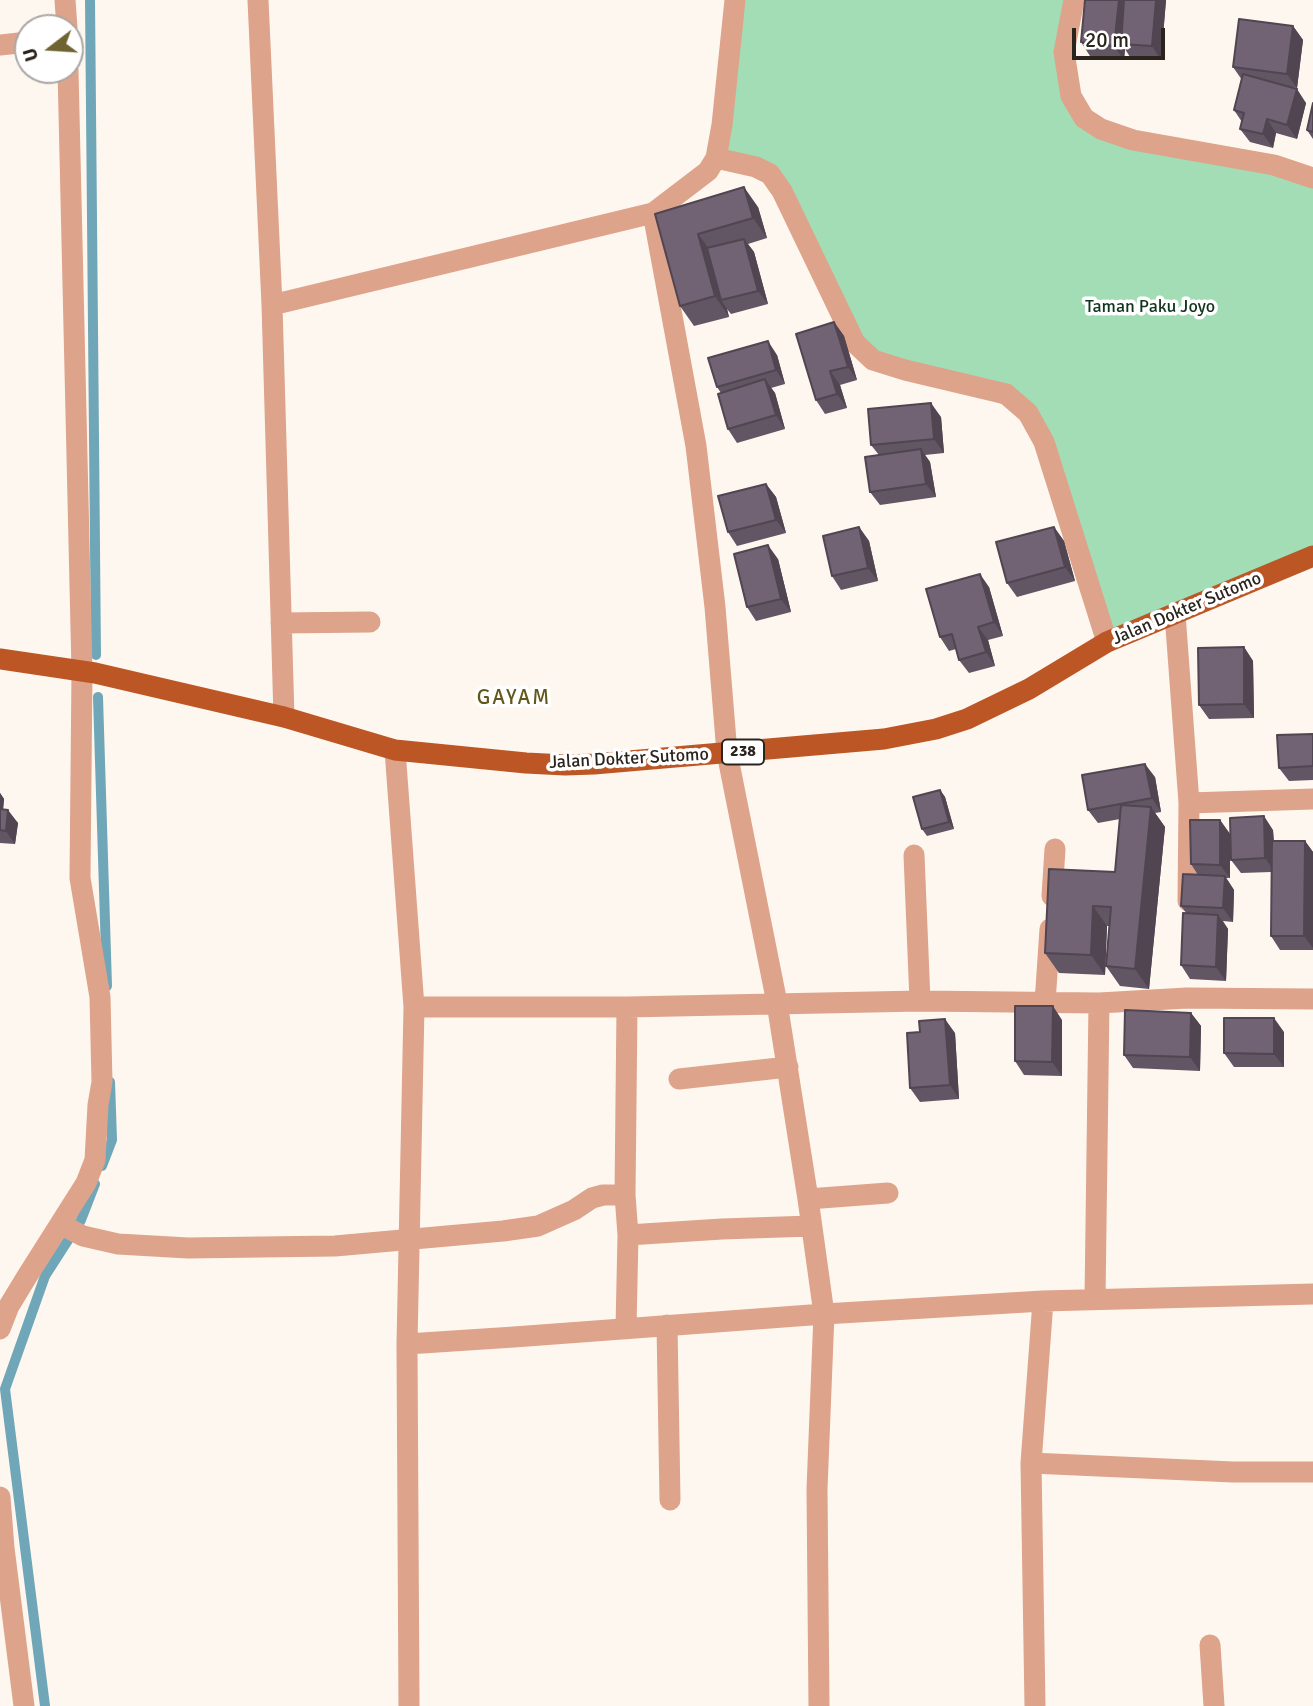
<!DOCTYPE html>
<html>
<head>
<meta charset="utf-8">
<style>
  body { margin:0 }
  #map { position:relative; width:1313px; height:1706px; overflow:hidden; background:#fef7ef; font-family:Signika,sans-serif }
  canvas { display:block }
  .north { position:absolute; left:14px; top:14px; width:70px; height:70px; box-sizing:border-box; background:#fff; border:2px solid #aaa7a5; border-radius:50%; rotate:253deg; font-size:19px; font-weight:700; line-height:28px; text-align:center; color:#2b241d }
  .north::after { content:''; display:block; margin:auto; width:24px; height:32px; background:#6f6431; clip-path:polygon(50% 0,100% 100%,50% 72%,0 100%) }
  .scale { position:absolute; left:1072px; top:28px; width:93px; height:32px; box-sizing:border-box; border:4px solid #2b241d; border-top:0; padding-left:9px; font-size:21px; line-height:24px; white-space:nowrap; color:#2b241d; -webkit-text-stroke:5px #fff; paint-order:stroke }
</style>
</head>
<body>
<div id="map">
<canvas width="1313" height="1706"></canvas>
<div class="north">U</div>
<div class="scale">20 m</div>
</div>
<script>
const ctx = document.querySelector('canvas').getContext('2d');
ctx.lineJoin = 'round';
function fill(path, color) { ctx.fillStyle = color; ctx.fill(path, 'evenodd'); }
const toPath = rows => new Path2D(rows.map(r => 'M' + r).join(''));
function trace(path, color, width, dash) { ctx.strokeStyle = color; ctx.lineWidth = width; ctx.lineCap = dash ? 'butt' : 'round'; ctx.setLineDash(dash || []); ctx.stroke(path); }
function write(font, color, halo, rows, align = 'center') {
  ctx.font = font + ' Signika,sans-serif'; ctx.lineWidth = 7; ctx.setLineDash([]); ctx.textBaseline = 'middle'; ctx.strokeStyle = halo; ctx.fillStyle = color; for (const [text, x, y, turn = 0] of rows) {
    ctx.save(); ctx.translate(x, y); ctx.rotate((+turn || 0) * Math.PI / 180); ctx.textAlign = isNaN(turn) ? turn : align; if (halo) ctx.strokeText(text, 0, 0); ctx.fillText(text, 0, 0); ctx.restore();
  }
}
const green = toPath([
  [734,0,1074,0,1064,52,1084,118,1313,178,1313,553,1115,641,1028,413,873,360,782,191,716,158]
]);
const stream = toPath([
  [90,0,96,655],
  [98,697,107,986],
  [102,1166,112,1140,110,1082],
  [45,1706,5,1389,45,1276,81,1220,95,1184]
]);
const street = toPath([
  [65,0,67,28],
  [258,0,272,305,284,717],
  [1074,0,1064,52,1071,96,1084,118,1101,129,1133,140,1274,165,1313,178],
  [0,45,28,42],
  [716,158,756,167,770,174,782,191,855,343,873,360,905,370,1006,394,1028,413,1044,442,1107,642],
  [653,213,696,446,715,607,727,753,777,1003,808,1199,824,1314,817,1489,819,1706],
  [272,305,653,213,708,171,716,158,722,125,735,0],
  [1175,614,1189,803,1188,901],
  [281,623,370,622],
  [395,750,414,1007,407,1344,409,1706],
  [1189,803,1313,799],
  [914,855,920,1001],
  [1052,896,1055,849],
  [1045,1003,1050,929],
  [414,1007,627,1007,920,1001,1099,1003,1187,998,1313,999],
  [679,1079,788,1067],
  [808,1199,888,1193],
  [60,1224,83,1236,118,1244,188,1248,335,1246,503,1231,538,1226,574,1210,592,1198,603,1195,625,1195],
  [628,1235,722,1229,811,1226],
  [1095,1299,1099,1003],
  [667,1325,670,1500],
  [626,1328,628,1235,625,1195,627,1007],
  [0,1329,9,1306,26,1278,86,1183,95,1160,98,1105,102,1082,100,997,80,878,82,671,68,70],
  [407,1344,514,1337,824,1314,1043,1301,1313,1294],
  [1031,1463,1233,1472,1313,1472],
  [0,1497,4,1548,24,1706],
  [1210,1645,1214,1706],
  [1035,1706,1031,1463,1043,1301]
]);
const primary = toPath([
  [0,659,95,673,284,717,395,750,526,763,565,765,594,764,884,739,936,729,967,719,1029,689,1107,642,1313,556]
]);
const wall = toPath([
  [1166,0,1161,60,1130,57,1125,49,1124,60,1090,56,1081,42],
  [1293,26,1303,40,1297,88,1289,87,1306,103,1297,139,1276,133,1273,148,1250,142,1240,129,1242,122,1234,110,1242,80,1233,67],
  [1313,103,1313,139,1307,130],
  [758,207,767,238,748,244,754,252,768,304,731,314,727,309,729,317,694,326,680,306,655,214],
  [834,322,844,336,857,380,840,385,847,408,825,414,816,400],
  [777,355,785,384,771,388,775,393,785,429,737,443,728,429,721,393,717,387],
  [941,417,944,453,925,455,930,462,936,497,880,505,870,492,879,455,871,445],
  [766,484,776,497,786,533,737,546,728,532],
  [859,527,869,541,878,581,841,590,832,576],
  [1054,527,1064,541,1075,581,1017,597,1007,583],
  [778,559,791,612,756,621,747,607],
  [989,587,1003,636,988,640,995,666,969,673,959,660,956,649,949,651,940,637],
  [1244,647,1253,661,1254,718,1209,719,1199,705],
  [1313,734,1313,780,1289,781,1279,768],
  [1155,777,1161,812,1155,813,1165,827,1149,989,1120,986,1106,966,1110,926,1107,926,1105,975,1059,973,1045,953,1115,872,1120,819,1098,823,1088,810],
  [940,790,945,797,954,829,927,836,922,829],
  [0,793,4,799,3,809,18,823,15,844,0,843,0,846],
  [1220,820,1230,834,1230,878,1226,878,1234,890,1233,922,1223,921,1228,929,1226,981,1190,979,1181,965,1187,914,1181,906,1198,875,1191,864],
  [1273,830,1274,841,1305,841,1313,852,1313,950,1280,950,1271,936,1271,872,1241,873,1231,860],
  [1191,1013,1201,1026,1200,1071,1133,1068,1124,1055],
  [1062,1020,1062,1076,1024,1075,1015,1061],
  [1284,1032,1284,1067,1234,1067,1224,1053],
  [955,1033,959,1099,920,1102,910,1088]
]);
const shadedWall = toPath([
  [1119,0,1130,0,1121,44,1125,49,1124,60,1114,46],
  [1156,0,1166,0,1161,60,1152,46],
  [1293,26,1303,40,1297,88,1287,74],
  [1297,89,1306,103,1297,139,1287,125],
  [1267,119,1276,133,1273,148,1263,134],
  [744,187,758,207,767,238,753,218],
  [698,234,713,254,721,300,727,309,729,317,715,296],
  [744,239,754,252,768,304,758,291],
  [834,322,844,336,857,380,848,367],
  [768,341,777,355,785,384,776,370],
  [830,371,840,385,847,408,837,394],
  [765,379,775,393,785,429,776,415],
  [931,403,941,417,944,453,934,439],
  [921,449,930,462,936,497,926,484],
  [766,484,776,497,786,533,776,520],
  [859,527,869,541,878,581,868,568],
  [1054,527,1064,541,1075,581,1065,567],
  [768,545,778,559,791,612,781,599],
  [980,574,989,587,1003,636,994,622],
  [978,627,988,640,995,666,986,652],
  [1244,647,1253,661,1254,718,1244,704],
  [1145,764,1155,777,1161,812,1152,798],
  [940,790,945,797,954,829,949,822],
  [0,793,4,799,2,822,0,819],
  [1151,807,1165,827,1149,989,1135,969],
  [8,810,18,823,15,844,6,831],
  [1264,816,1273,830,1275,872,1265,858],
  [1220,820,1230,834,1230,878,1220,865],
  [1305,841,1313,852,1313,948,1304,936],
  [1225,876,1234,890,1233,922,1223,908],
  [1093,906,1107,926,1105,975,1091,955],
  [1218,915,1228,929,1226,981,1216,967],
  [1053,1006,1062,1020,1062,1076,1052,1062],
  [1191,1013,1201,1026,1200,1071,1190,1057],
  [1274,1018,1284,1032,1284,1067,1274,1054],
  [945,1019,955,1033,959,1099,950,1085]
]);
const building = toPath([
  [1085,0,1119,0,1114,46,1081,42,1085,0],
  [1124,0,1156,0,1152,46,1121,44,1124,0],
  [1239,19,1293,26,1287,74,1233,67,1239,19],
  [1243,74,1297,89,1287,125,1267,119,1263,134,1240,129,1244,113,1234,110,1243,74],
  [1313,103,1313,132,1307,130,1313,103],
  [744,187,753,218,698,234,715,296,680,306,655,214,744,187],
  [744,239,758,291,721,300,707,248,744,239],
  [834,322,848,367,830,371,837,394,816,400,796,334,834,322],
  [768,341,776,370,717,387,708,358,768,341],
  [765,379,776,415,728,429,718,394,765,379],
  [931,403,934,439,871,445,868,409,931,403],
  [921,449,926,484,870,492,865,457,921,449],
  [766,484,776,520,728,532,718,496,766,484],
  [859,527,868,568,832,576,823,536,859,527],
  [1054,527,1065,567,1007,583,996,542,1054,527],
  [768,545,781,599,747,607,734,554,768,545],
  [980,574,994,622,978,627,986,652,959,660,952,634,940,637,926,589,980,574],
  [1244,647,1244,704,1199,705,1198,648,1244,647],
  [1313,734,1313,766,1279,768,1277,735,1313,734],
  [1145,764,1152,798,1088,810,1082,775,1145,764],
  [940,790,949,822,922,829,913,797,940,790],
  [1121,805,1151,807,1135,969,1106,966,1111,907,1093,906,1091,955,1045,953,1049,869,1115,872,1121,805],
  [0,809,8,810,6,831,0,830,0,809],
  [1264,816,1265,858,1231,860,1230,818,1264,816],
  [1190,820,1220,820,1220,865,1191,864,1190,820],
  [1272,841,1305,841,1304,936,1271,936,1272,841],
  [1183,874,1225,876,1223,908,1181,906,1183,874],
  [1183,913,1218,915,1216,967,1181,965,1183,913],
  [1015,1006,1053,1006,1052,1062,1015,1061,1015,1006],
  [1125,1010,1191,1013,1190,1057,1124,1055,1125,1010],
  [1224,1018,1274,1018,1274,1054,1224,1053,1224,1018],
  [945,1019,950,1085,910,1088,907,1033,920,1032,919,1021,945,1019]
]);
const shields = [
  [743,752,42]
];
const shieldNames = [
  ["238",743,752]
];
const parkNames = [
  ["Taman Paku Joyo",1150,307]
];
const streetNames = [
  ["Jalan Dokter Sutomo",1187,609,-23],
  ["Jalan Dokter Sutomo",629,759,-3]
];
const quarterNames = [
  ["GAYAM",514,698]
];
fill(green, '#a2ddb5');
trace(stream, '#70a7b8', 10);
trace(street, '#dda38b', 21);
trace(primary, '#bc5625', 21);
fill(wall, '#625564');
fill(shadedWall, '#504551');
fill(building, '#726374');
trace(building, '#504551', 2);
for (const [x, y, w] of shields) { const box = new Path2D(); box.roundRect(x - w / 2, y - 12.5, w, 25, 5); ctx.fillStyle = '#fff'; ctx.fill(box); trace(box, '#2b241d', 2); }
write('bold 16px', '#2b241d', null, shieldNames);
write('18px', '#123520', '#fff', parkNames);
write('18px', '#2b241d', '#fff', streetNames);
ctx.letterSpacing = '2px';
write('21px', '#63571b', '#fff', quarterNames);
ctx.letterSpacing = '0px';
</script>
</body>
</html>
